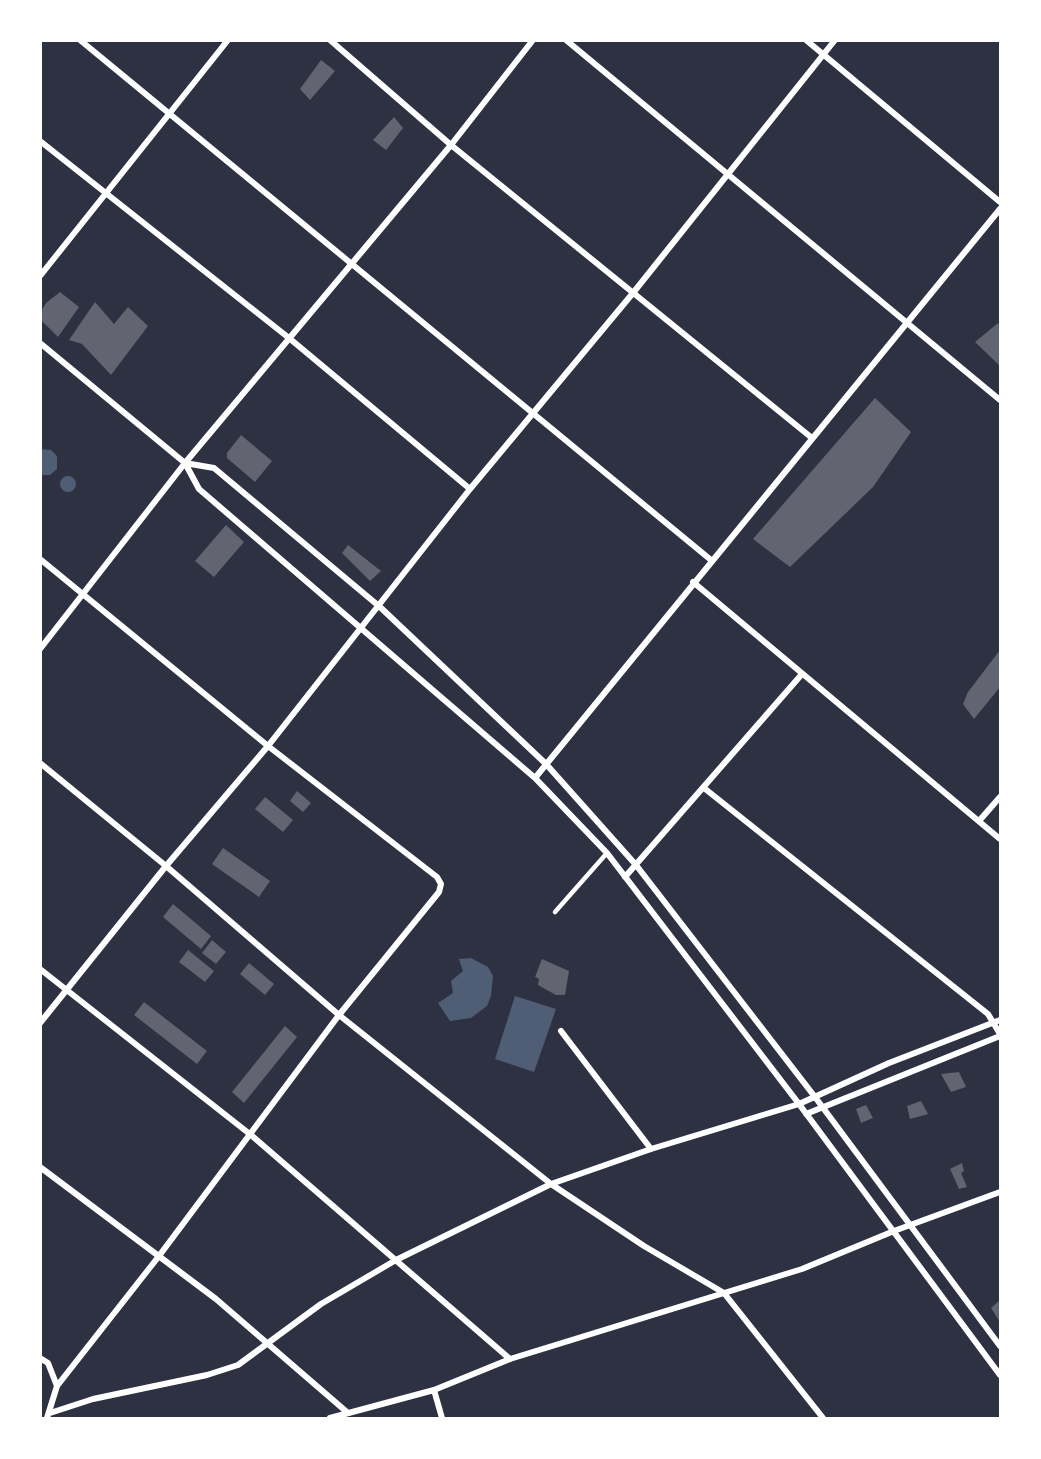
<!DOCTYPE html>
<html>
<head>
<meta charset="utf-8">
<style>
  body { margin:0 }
  #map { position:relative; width:1041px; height:1459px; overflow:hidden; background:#2d3142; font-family:"Source Sans 3",sans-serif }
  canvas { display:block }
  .frame { position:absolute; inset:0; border:42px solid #fff; pointer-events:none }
</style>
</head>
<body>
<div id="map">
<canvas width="1041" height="1459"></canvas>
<div class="frame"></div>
</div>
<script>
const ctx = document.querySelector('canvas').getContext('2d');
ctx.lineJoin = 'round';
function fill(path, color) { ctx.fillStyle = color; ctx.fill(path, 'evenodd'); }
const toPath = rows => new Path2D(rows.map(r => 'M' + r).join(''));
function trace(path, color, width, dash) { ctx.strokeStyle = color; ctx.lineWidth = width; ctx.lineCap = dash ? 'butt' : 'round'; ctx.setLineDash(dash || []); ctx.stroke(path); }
const water = toPath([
  [41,449,51,450,57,456,57,469,50,475,41,475],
  '60 484a8 8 0 1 1 16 0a8 8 0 1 1-16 0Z',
  [471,958,488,967,493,976,491,996,487,1006,471,1018,450,1021,438,1003,453,993,451,981,463,971,459,959],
  [515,996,556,1009,534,1072,495,1059]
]);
const building = toPath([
  [321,60,335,71,310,100,300,89],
  [394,117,403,128,386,150,373,140],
  [60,292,79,307,58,337,40,319,40,313,46,303],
  [95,302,114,324,128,307,148,326,111,375,82,344,69,340],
  [998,323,1000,325,1000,366,975,342],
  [875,398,911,432,873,487,790,567,753,539],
  [241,435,272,461,255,482,227,458,227,453],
  [226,525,244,542,214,577,195,561],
  [348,545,381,571,370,581,342,553],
  [1000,650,1000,687,974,719,963,704,968,692],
  [297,791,311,803,303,812,290,801],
  [265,797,293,820,283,832,255,809],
  [223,848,270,881,259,897,212,864],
  [173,904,211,936,201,949,163,917],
  [212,940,226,952,216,964,202,953],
  [188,950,214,971,205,982,179,962],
  [542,959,569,971,565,995,556,995,538,985,539,979,535,977],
  [249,963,274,984,265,995,240,974],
  [144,1002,207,1051,197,1064,134,1015],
  [285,1026,297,1037,244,1103,232,1092],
  [959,1072,966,1087,951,1092,941,1074],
  [921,1101,928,1114,910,1119,907,1106],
  [866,1105,873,1118,861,1123,856,1109],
  [962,1163,964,1171,961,1173,967,1187,959,1189,950,1169],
  [1000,1300,1000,1322,991,1308]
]);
const service = toPath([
  [555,912,607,853]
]);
const minor = toPath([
  [80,40,711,560],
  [330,40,451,145,812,438],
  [566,40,1000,400],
  [806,40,1000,202],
  [40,141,289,338,470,489],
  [40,276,228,40],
  [40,343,185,463,199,489,535,778,607,853,799,1104,1000,1375],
  [185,463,214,468,380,607,546,764,636,865,815,1097,1000,1346],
  [40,559,268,746,437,877,441,884,439,892,339,1015,159,1256,57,1386,47,1418],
  [693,582,1000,839],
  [40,649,185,463,451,145,533,40],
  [40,763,166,866,339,1015,551,1184,644,1246,724,1293,823,1418],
  [535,778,1000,209],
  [704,788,988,1014,1000,1034],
  [979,821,1000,797],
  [625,877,802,674],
  [40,969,251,1135,510,1359],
  [40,1023,166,866,268,746,470,489,633,293,835,40],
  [561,1031,651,1149],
  [806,1114,1000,1036],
  [40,1167,216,1299,348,1413],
  [40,1358,48,1363,57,1386],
  [434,1390,442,1418],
  [50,1413,93,1399,207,1375,238,1365,321,1304,396,1260,551,1184,651,1149,799,1104,889,1063,1000,1020],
  [330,1418,434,1390,510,1359,802,1269,894,1231,1000,1192]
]);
fill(water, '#4f5d75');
fill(building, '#626471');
trace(service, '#fff', 4.5);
trace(minor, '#fff', 6);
</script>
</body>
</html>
